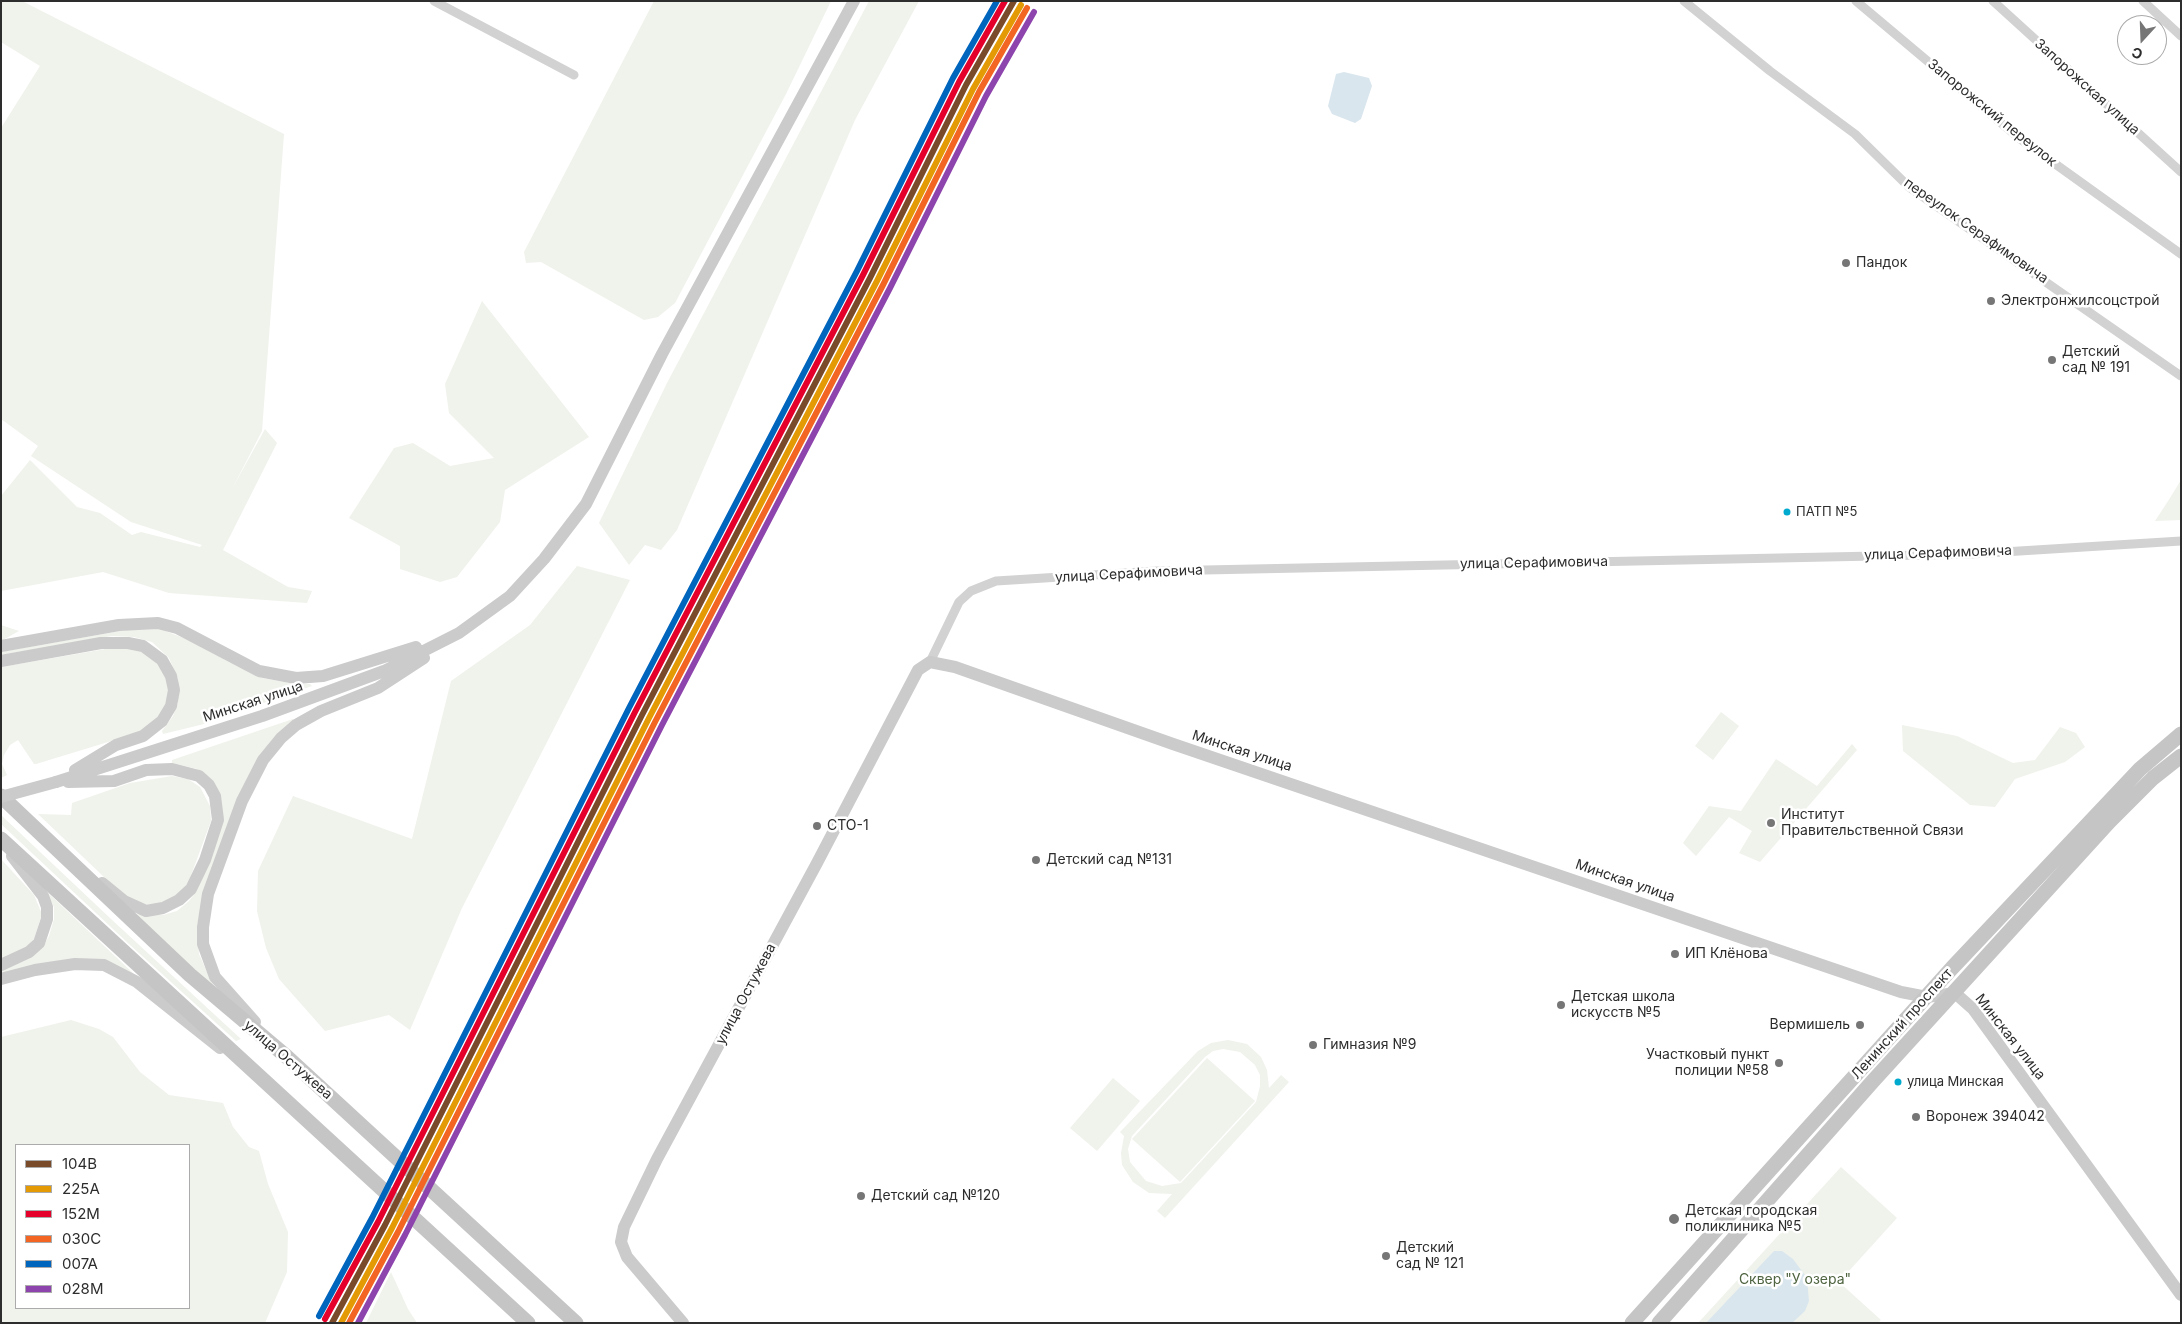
<!DOCTYPE html>
<html>
<head>
<meta charset="utf-8">
<style>
  body { margin:0 }
  #map { position:relative; width:2182px; height:1324px; overflow:hidden; background:#fff; font-family:Inter,sans-serif }
  canvas { display:block }
  .frame { position:absolute; inset:0; border:2px solid #2d2d2d; pointer-events:none }
  .legend { position:absolute; left:15px; top:1144px; width:175px; height:165px; box-sizing:border-box; background:#fff; border:1px solid #ababab; margin:0; padding:6px 9px; list-style:none; font-size:15px; color:#2d2d2d }
  .legend li { display:flex; align-items:center; gap:10px; height:25px }
  .legend b { width:25px; border:1px solid #ababab }
  .north { position:absolute; left:2117px; top:15px; width:50px; height:50px; box-sizing:border-box; background:#fff; border:1px solid #ababab; border-radius:50%; rotate:200deg; font-size:14px; font-weight:700; line-height:20px; text-align:center; color:#2d2d2d }
  .north::after { content:''; display:block; margin:auto; width:18px; height:22px; background:#767676; clip-path:polygon(50% 0,100% 100%,50% 72%,0 100%) }
</style>
</head>
<body>
<div id="map">
<canvas width="2182" height="1324"></canvas>
<div class="frame"></div>
<ul class="legend">
<li><b style="height:6px;background:#7a4b2a"></b>104В</li>
<li><b style="height:6px;background:#e39a04"></b>225А</li>
<li><b style="height:6px;background:#e4002b"></b>152М</li>
<li><b style="height:6px;background:#f26522"></b>030C</li>
<li><b style="height:6px;background:#0065bd"></b>007А</li>
<li><b style="height:6px;background:#8e44ad"></b>028М</li>
</ul>
<div class="north">С</div>
</div>
<script>
const ctx = document.querySelector('canvas').getContext('2d');
ctx.lineJoin = 'round';
function fill(path, color) { ctx.fillStyle = color; ctx.fill(path, 'evenodd'); }
const toPath = rows => new Path2D(rows.map(r => 'M' + r).join(''));
function trace(path, color, width, dash) { ctx.strokeStyle = color; ctx.lineWidth = width; ctx.lineCap = dash ? 'butt' : 'round'; ctx.setLineDash(dash || []); ctx.stroke(path); }
function write(font, color, halo, rows, align = 'center') {
  ctx.font = font + ' Inter,sans-serif'; ctx.lineWidth = 5; ctx.setLineDash([]); ctx.textBaseline = 'middle'; ctx.strokeStyle = halo; ctx.fillStyle = color; for (const [text, x, y, turn = 0] of rows) {
    ctx.save(); ctx.translate(x, y); ctx.rotate((+turn || 0) * Math.PI / 180); ctx.textAlign = isNaN(turn) ? turn : align; if (halo) ctx.strokeText(text, 0, 0); ctx.fillText(text, 0, 0); ctx.restore();
  }
}
const green = toPath([
  [1,1,22,1,284,134,262,431,232,489,265,429,277,443,223,550,288,587,312,591,307,603,169,593,103,572,1,591,1,496,30,460,77,507,100,513,132,535,141,532,200,547,202,545,131,522,31,456,38,446,1,419,1,128,40,66,1,42],
  [654,1,831,1,786,94,675,303,658,317,644,320,541,262,526,263,524,252],
  [869,1,919,1,855,120,677,530,661,550,645,545,629,565,599,523,667,383],
  [482,301,589,437,505,490,500,522,457,577,440,582,400,569,400,546,349,518,394,448,413,443,450,466,494,458,449,413,445,384],
  [2181,480,2181,520,2155,521,2170,498],
  [577,566,630,580,462,908,410,1030,389,1015,325,1031,279,979,266,948,257,911,258,871,293,796,412,839,451,681,530,625],
  [1,625,19,631,1,641],
  [160,629,189,640,229,662,262,678,291,683,310,684,312,686,204,724,163,734,162,731,173,716,178,703,178,679,169,658,152,642,134,637,112,636,1,655,1,652,126,630],
  [117,647,135,648,156,660,168,682,169,695,163,712,145,729,131,735,36,764,34,764,18,740,10,745,4,755,2,764,7,775,1,778,1,667],
  [1721,712,1739,726,1713,760,1695,746],
  [293,719,294,721,271,741,202,900,197,927,199,954,211,981,220,994,135,914,163,915,177,911,189,901,195,893,222,815,197,769,172,763,172,760],
  [1902,725,1957,736,2013,763,2035,760,2060,727,2076,733,2085,747,2065,762,2015,779,1995,807,1970,805,1903,751],
  [1852,744,1857,750,1760,862,1739,853,1752,831,1729,817,1696,856,1683,843,1709,806,1741,811,1776,759,1817,786],
  [172,776,188,779,200,787,210,806,211,821,190,878,183,891,164,903,145,905,126,898,38,814,71,815,72,803,130,783],
  [1,815,111,919,241,1039,236,1041,129,944,1,824],
  [1,859,34,895,42,914,34,939,29,946,1,959],
  [46,891,134,974,111,963,1,975,1,970,30,958,44,945,49,936,54,919,54,907],
  [71,1020,99,1029,113,1037,140,1072,169,1095,223,1103,233,1127,249,1147,259,1151,268,1184,288,1232,287,1272,265,1323,1,1323,1,1037],
  [16,1145,189,1145,189,1308,16,1308],
  [1228,1040,1247,1044,1261,1057,1267,1070,1269,1088,1281,1075,1289,1082,1165,1218,1157,1211,1172,1194,1149,1193,1133,1182,1122,1165,1121,1153,1124,1136,1120,1132,1198,1051,1211,1043],
  [1223,1049,1240,1052,1255,1065,1260,1075,1260,1086,1256,1102,1181,1183,1162,1186,1146,1181,1130,1162,1128,1149,1132,1136,1205,1057,1213,1051],
  [1207,1058,1255,1101,1180,1182,1132,1139],
  [1113,1078,1140,1101,1097,1151,1070,1128],
  [1841,1167,1897,1218,1839,1282,1881,1320,1878,1323,1698,1323],
  [391,1272,408,1309,417,1323,366,1323]
]);
const water = toPath([
  [1344,72,1369,78,1372,86,1361,119,1355,123,1332,114,1328,106,1336,74],
  [1774,1251,1782,1251,1793,1259,1807,1278,1809,1301,1805,1311,1792,1323,1706,1323]
]);
const street = toPath([
  [434,1,574,75],
  [1684,1,1770,71,1855,134,1909,187,2181,376],
  [1856,1,2019,138,2181,254],
  [1993,1,2181,172],
  [2143,1,2181,36],
  [930,662,959,602,971,591,996,581,1157,571,1971,554,2181,541]
]);
const secondary = toPath([
  [1,646,119,625,158,623,177,628,259,671,296,678,323,676,416,647],
  [1,661,101,643,128,643,143,646,162,660,171,676,174,690,171,706,162,721,143,736,116,745,75,770],
  [56,782,262,716,384,671,459,633,510,596,544,559,586,504,662,354,854,1],
  [68,782,114,781,146,770,172,769,199,776,209,785,215,796,218,820,205,860,191,889,179,900,163,908,146,911,124,901,102,883],
  [1,965,29,952,39,943,47,919,47,907,43,896,12,856],
  [1,979,35,970,75,964,104,965,137,982,220,1048],
  [255,1022,215,977,203,944,203,927,208,894,242,801,263,760,281,738,296,725,321,711,378,688,424,658],
  [683,1323,627,1257,621,1242,624,1227,657,1159,817,863,918,670,930,662,955,667,1173,744,1901,992,1927,997,1955,993,1973,1009,2181,1295]
]);
const primary = toPath([
  [1,796,190,975,287,1057,576,1323],
  [1,839,528,1323],
  [1632,1323,1952,968,2140,769,2181,734],
  [1659,1323,1873,1081,2109,822,2153,778,2181,756]
]);
const secondaryBridge = toPath([
  [1,797,56,782]
]);
const rail1 = toPath([
  [332,1323,385,1225,642,715,870,278,966,85,1014,1]
]);
const rail2 = toPath([
  [341,1323,392,1228,649,718,877,281,973,89,1021,5]
]);
const rail3 = toPath([
  [325,1319,378,1222,635,712,863,275,959,82,1005,1]
]);
const rail4 = toPath([
  [349,1323,398,1232,655,722,883,285,979,92,1027,8]
]);
const rail5 = toPath([
  [319,1316,372,1218,629,708,857,271,953,78,997,1]
]);
const rail6 = toPath([
  [358,1323,405,1235,662,725,890,288,986,96,1034,12]
]);
const markers = [
  [1846,263,5,"#767676"],
  [1991,301,5,"#767676"],
  [2052,360,5,"#767676"],
  [1787,512,4.5,"#00a9ce"],
  [1771,823,5,"#767676"],
  [817,826,5,"#767676"],
  [1036,860,5,"#767676"],
  [1675,954,5,"#767676"],
  [1561,1005,5,"#767676"],
  [1860,1025,5,"#767676"],
  [1313,1045,5,"#767676"],
  [1779,1063,5,"#767676"],
  [1898,1082,4.5,"#00a9ce"],
  [1916,1117,5,"#767676"],
  [861,1196,5,"#767676"],
  [1674,1219,6,"#767676"],
  [1386,1256,5,"#767676"]
];
const busNames = [
  ["ПАТП №5",1796,512],
  ["улица Минская",1907,1082]
];
const streetNames = [
  ["Запорожская улица",2087,87,42],
  ["Запорожский переулок",1992,113,39],
  ["переулок Серафимовича",1976,231,35],
  ["улица Серафимовича",1938,553,-2],
  ["улица Серафимовича",1534,563,-1],
  ["улица Серафимовича",1129,574,-3],
  ["Минская улица",253,702,-18],
  ["Минская улица",1242,751,18],
  ["Минская улица",1625,881,19],
  ["улица Остужева",746,994,-62],
  ["Ленинский проспект",1902,1024,-48],
  ["Минская улица",2010,1037,52],
  ["улица Остужева",288,1060,41]
];
const poiNames = [
  ["Пандок",1856,263],
  ["Электронжилсоцстрой",2001,301],
  ["Детский",2062,352],
  ["сад № 191",2062,368],
  ["Институт",1781,815],
  ["Правительственной Связи",1781,831],
  ["СТО-1",827,826],
  ["Детский сад №131",1046,860],
  ["ИП Клёнова",1685,954],
  ["Детская школа",1571,997],
  ["искусств №5",1571,1013],
  ["Вермишель",1850,1025,"right"],
  ["Гимназия №9",1323,1045],
  ["Участковый пункт",1769,1055,"right"],
  ["полиции №58",1769,1071,"right"],
  ["Воронеж 394042",1926,1117],
  ["Детский сад №120",871,1196],
  ["Детская городская",1685,1211],
  ["поликлиника №5",1685,1227],
  ["Детский",1396,1248],
  ["сад № 121",1396,1264]
];
const parkNames = [
  ["Сквер \"У озера\"",1795,1280]
];
fill(green, '#f0f3ec');
fill(water, '#dae6ee');
trace(street, '#d2d2d2', 9);
trace(secondary, '#cbcbcb', 12);
trace(primary, '#c5c5c5', 15);
trace(secondaryBridge, '#cbcbcb', 12);
trace(rail1, '#7a4b2a', 6);
trace(rail2, '#e39a04', 6);
trace(rail3, '#e4002b', 6);
trace(rail4, '#f26522', 6);
trace(rail5, '#0065bd', 6);
trace(rail6, '#8e44ad', 6);
for (const [x, y, r, color] of markers) { const dot = new Path2D(); dot.arc(x, y, r, 0, 2 * Math.PI); ctx.fillStyle = color; ctx.fill(dot); trace(dot, '#fff', 2); }
write('13px', '#2d2d2d', '#fff', busNames, 'left');
write('14px', '#2d2d2d', '#fff', streetNames);
write('14px', '#2d2d2d', '#fff', poiNames, 'left');
write('14px', '#4f6440', '#fff', parkNames);
</script>
</body>
</html>
